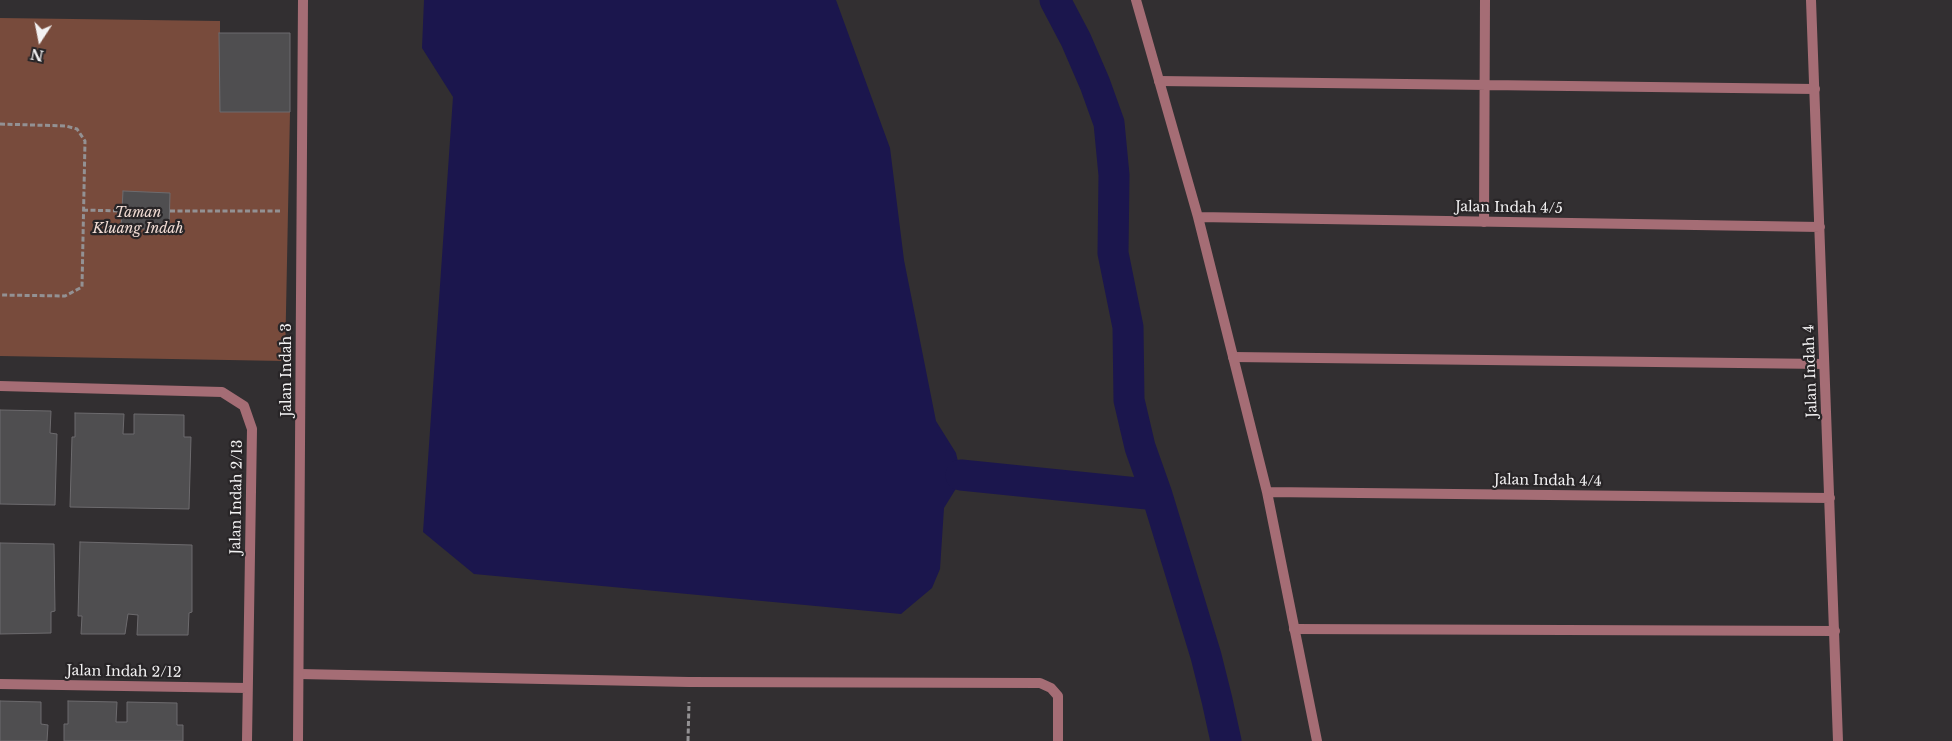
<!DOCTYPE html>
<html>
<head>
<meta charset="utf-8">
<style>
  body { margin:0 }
  #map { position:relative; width:1952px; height:741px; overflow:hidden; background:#322f31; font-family:"Libre Baskerville",serif }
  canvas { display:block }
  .north { position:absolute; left:15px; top:15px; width:50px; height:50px; -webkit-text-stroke:4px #282527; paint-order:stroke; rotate:191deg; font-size:14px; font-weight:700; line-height:20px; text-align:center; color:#f3f2f3 }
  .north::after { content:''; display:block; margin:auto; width:18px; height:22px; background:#f3f2f3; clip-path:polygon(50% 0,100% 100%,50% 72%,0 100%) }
</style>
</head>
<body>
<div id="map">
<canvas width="1952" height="741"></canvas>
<div class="north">N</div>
</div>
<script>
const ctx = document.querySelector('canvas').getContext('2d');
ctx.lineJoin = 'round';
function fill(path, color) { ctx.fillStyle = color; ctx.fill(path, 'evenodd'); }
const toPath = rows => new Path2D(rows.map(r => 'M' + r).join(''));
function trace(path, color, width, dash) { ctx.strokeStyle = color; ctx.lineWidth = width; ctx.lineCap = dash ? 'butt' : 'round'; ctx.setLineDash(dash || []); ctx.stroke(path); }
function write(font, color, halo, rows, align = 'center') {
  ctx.font = font + ' "Libre Baskerville",serif'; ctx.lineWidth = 4.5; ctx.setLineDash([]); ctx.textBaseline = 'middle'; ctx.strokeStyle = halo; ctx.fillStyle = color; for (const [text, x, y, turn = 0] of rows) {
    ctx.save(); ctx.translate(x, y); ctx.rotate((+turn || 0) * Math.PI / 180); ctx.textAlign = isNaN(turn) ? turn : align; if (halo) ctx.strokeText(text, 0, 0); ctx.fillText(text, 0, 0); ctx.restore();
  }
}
const green = toPath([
  [0,18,220,21,220,112,290,112,285,361,0,356]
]);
const water = toPath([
  [424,0,836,0,890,148,904,260,936,421,956,453,961,475,957,487,944,508,940,569,932,588,901,614,474,574,423,532,453,97,422,48]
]);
const canal = toPath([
  [1055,0,1076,40,1095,84,1109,123,1114,175,1113,253,1128,327,1129,400,1140,447,1157,495,1206,656,1217,700,1226,741],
  [961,475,1157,495]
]);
const building = toPath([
  [219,33,290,33,290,112,220,112,219,33],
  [123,191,170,193,169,230,121,228,123,191],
  [0,410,51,411,50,433,57,434,55,505,0,504,0,410],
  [75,413,124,414,123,434,134,434,134,414,184,415,184,437,191,437,189,509,70,507,72,437,75,437,75,413],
  [80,542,192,545,192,612,189,613,188,635,137,635,138,615,128,614,125,634,81,634,82,616,78,616,80,542],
  [0,543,54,544,55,611,51,612,51,633,0,634,0,543],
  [0,701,41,702,41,724,48,725,47,741,0,741,0,701],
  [68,701,117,702,116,722,127,722,127,702,177,703,177,725,183,725,183,741,64,741,64,724,68,724,68,701]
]);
const path = toPath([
  [0,124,66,126,77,129,85,141,82,287,65,296,0,295],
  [83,210,122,211],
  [170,211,281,211],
  [688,741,689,702]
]);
const lane = toPath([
  [1159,81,1815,89],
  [1484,222,1485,0],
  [1233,357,1824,364],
  [1294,629,1835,631],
  [299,674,689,682,1040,683,1051,688,1058,696,1058,741]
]);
const street = toPath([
  [1136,0,1198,217,1267,492,1317,741],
  [1811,0,1838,741],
  [1198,217,1820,227],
  [0,386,222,392,244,406,252,429,247,741],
  [1267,492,1830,498],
  [0,684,247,688],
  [298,741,303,0]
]);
const streetNames = [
  ["Jalan Indah 4/5",1509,208,1],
  ["Jalan Indah 3",287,370,-90],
  ["Jalan Indah 4",1811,371,-92],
  ["Jalan Indah 4/4",1548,481,1],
  ["Jalan Indah 2/13",237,497,-89],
  ["Jalan Indah 2/12",124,672,1]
];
const parkNames = [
  ["Taman",138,213],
  ["Kluang Indah",138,229]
];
fill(green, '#784b3c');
fill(water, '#1b164d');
trace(canal, '#1b164d', 31);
fill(building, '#4f4e50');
trace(building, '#6d6b6e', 1);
trace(path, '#939193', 3, [5, 2.5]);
trace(lane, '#a56d75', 10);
trace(street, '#a56d75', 10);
write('14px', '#f3f2f3', '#282527', streetNames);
write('italic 14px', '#f1dcd4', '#282527', parkNames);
</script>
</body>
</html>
